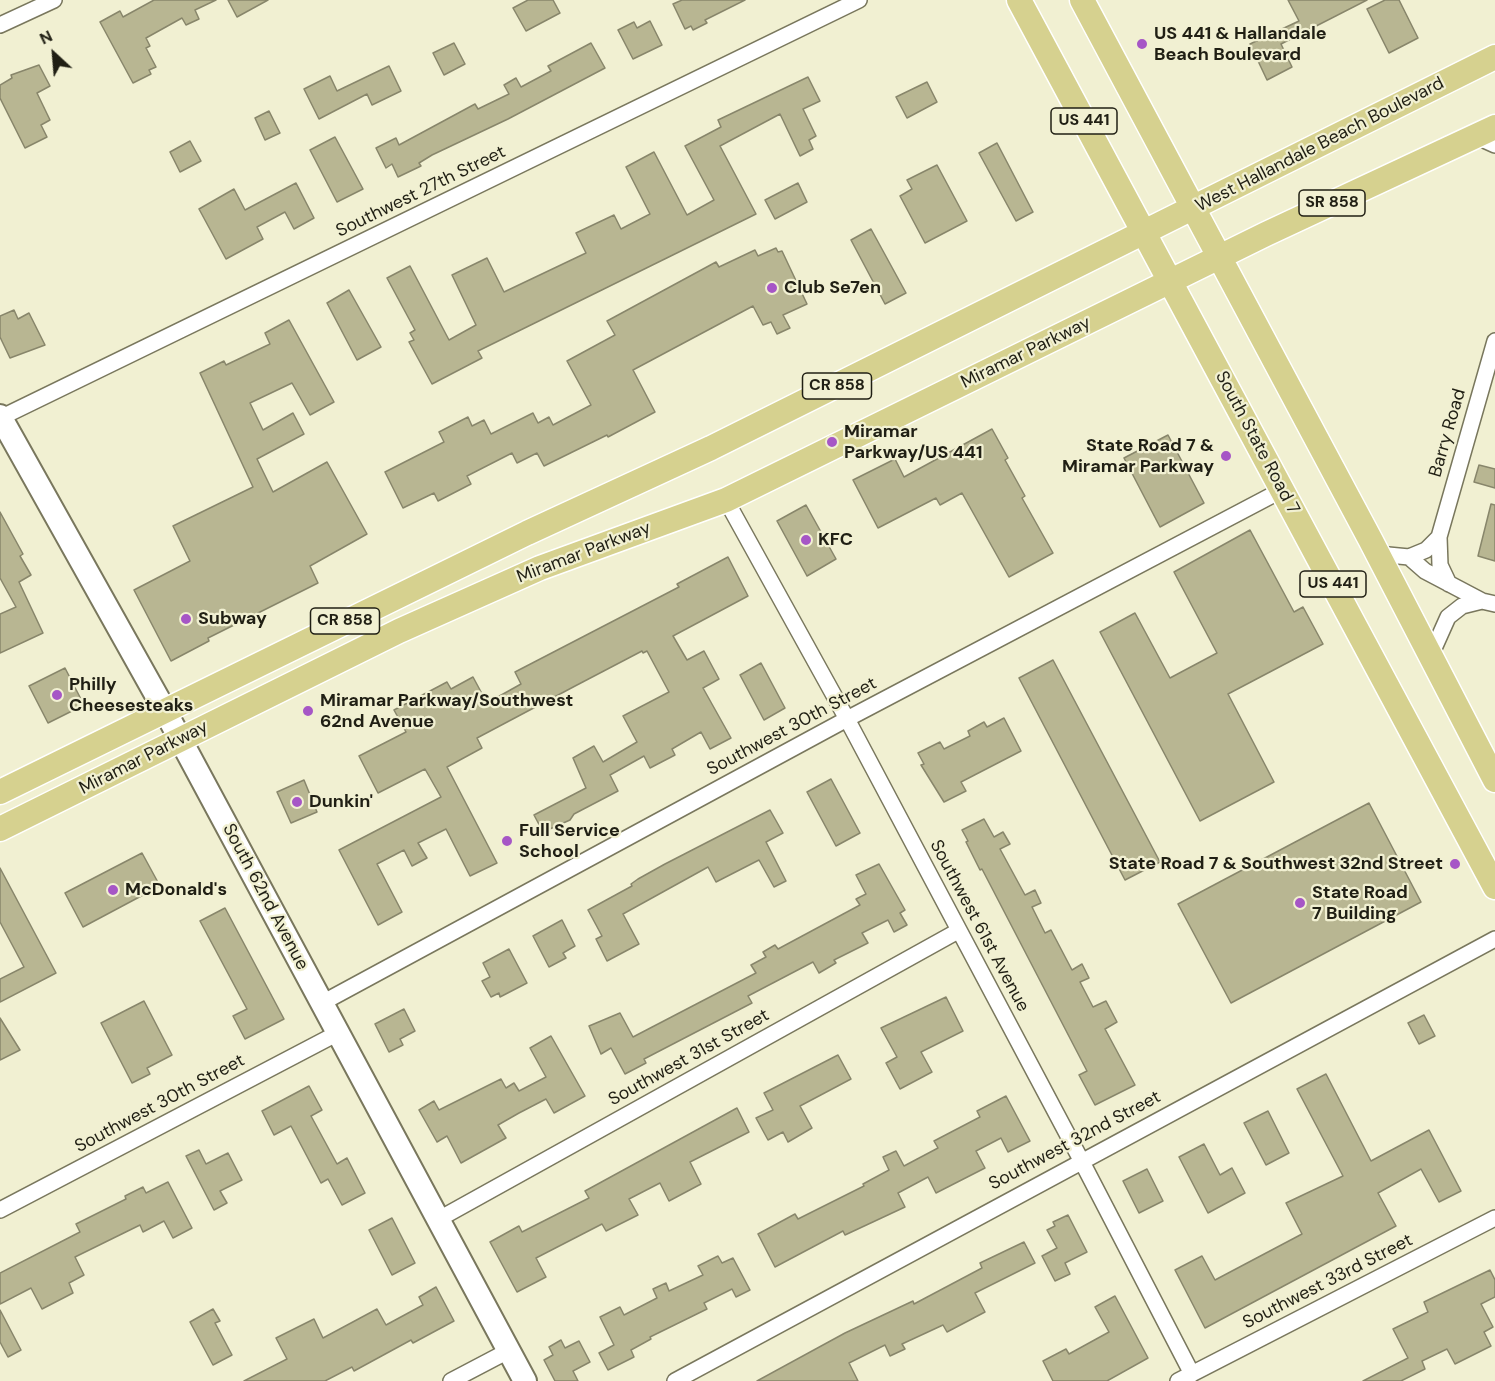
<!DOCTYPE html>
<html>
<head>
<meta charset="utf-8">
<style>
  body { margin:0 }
  #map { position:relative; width:1495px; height:1381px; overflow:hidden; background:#f1f0d2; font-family:"DM Sans",sans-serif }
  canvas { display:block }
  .north { position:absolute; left:24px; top:24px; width:60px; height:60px; -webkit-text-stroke:4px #f1f0d2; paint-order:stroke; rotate:334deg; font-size:16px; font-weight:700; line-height:24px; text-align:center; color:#201f14 }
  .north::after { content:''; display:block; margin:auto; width:21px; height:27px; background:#201f14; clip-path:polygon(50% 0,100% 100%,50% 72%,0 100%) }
</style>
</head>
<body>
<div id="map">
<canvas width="1495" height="1381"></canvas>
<div class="north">N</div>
</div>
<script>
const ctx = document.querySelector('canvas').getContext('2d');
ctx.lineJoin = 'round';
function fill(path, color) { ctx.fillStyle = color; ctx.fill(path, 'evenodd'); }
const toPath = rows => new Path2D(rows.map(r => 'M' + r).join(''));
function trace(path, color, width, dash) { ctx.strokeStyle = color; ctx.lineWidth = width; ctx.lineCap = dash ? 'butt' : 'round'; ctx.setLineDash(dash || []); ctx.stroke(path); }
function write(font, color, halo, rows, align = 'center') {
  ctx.font = font + ' "DM Sans",sans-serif'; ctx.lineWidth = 4.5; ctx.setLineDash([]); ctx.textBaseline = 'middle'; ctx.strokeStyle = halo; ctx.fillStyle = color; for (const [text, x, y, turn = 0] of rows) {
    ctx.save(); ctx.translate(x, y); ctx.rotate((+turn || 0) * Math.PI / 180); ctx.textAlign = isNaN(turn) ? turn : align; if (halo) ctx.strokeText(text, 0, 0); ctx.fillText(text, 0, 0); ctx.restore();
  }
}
const building = toPath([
  [154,0,216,0,195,10,199,19,186,25,182,18,146,38,150,46,146,48,156,67,149,70,151,74,133,83,100,22,120,11,123,17,154,0],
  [228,0,268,0,237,17,228,0],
  [528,0,553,0,560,13,526,31,513,8,528,0],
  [682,0,745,0,705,20,707,23,693,30,691,26,685,29,673,4,682,0],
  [1288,0,1367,0,1281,44,1292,67,1267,80,1250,44,1299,21,1288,0],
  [1385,0,1399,0,1418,38,1389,53,1367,9,1385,0],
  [650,21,662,45,633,59,618,30,634,22,637,28,650,21],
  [454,43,465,64,444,75,433,53,454,43],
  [591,43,605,68,508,119,432,155,419,163,421,166,398,177,392,164,386,168,376,148,396,138,399,145,475,104,478,109,509,94,504,85,516,78,521,87,551,71,548,66,591,43],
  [39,65,50,86,37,93,50,120,41,125,47,137,25,148,0,98,0,85,12,78,11,75,39,65],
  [389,66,401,91,372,105,367,94,319,119,304,89,330,76,337,91,389,66],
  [808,77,820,101,803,109,816,136,809,140,813,149,800,156,780,114,720,146,756,214,478,351,482,358,432,384,409,342,414,340,410,333,415,330,387,278,410,266,449,340,476,325,452,275,487,258,504,292,586,253,576,233,614,215,621,229,650,214,626,167,654,152,687,215,714,200,685,146,721,127,718,120,808,77],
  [927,82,937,102,907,118,896,97,927,82],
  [269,111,280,133,265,140,255,118,269,111],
  [335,137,363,189,337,202,310,150,335,137],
  [190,141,201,161,180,172,170,152,190,141],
  [997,143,1033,212,1016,221,979,153,997,143],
  [937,165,967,221,925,243,900,196,912,189,907,180,937,165],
  [296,183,314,218,294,229,285,212,257,227,263,239,226,259,199,209,234,189,245,210,296,183],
  [798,183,807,202,775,219,765,200,798,183],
  [871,229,906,293,885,304,851,240,871,229],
  [776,248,778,252,782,251,807,304,783,315,790,328,777,334,771,322,763,325,753,306,633,370,655,412,608,437,607,435,544,466,537,453,517,463,512,453,467,476,471,484,438,501,434,493,403,508,385,472,444,442,439,432,468,417,472,426,484,420,491,434,533,413,538,423,549,417,553,425,591,405,567,361,615,335,607,321,716,262,719,267,755,250,758,256,776,248],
  [349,290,381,347,357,360,327,303,349,290],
  [14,310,18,319,29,313,45,345,10,358,0,337,0,316,14,310],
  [289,320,334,402,310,415,292,383,250,403,263,430,293,413,304,434,257,459,273,492,327,462,367,534,310,566,318,583,208,638,209,641,171,661,134,590,190,561,173,526,253,487,200,373,224,361,226,365,270,344,265,333,289,320],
  [992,429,1008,458,1005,460,1025,496,1022,498,1053,553,1009,577,962,493,940,505,936,498,878,528,853,480,895,459,904,477,992,429],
  [1168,435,1204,503,1160,527,1124,458,1168,435],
  [1479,465,1495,469,1495,488,1474,482,1479,465],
  [1491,504,1495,505,1495,561,1478,556,1491,504],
  [806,505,836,559,807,576,777,521,806,505],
  [0,512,23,554,20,556,31,575,19,582,43,633,0,653,0,614,16,607,0,578,0,512],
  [1250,530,1294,612,1303,607,1323,644,1228,694,1274,782,1200,821,1100,632,1135,613,1170,678,1217,653,1174,572,1250,530],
  [728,557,748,596,673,636,687,660,704,651,719,679,703,688,731,738,710,749,701,732,672,749,675,755,650,768,644,756,610,775,618,791,574,814,570,820,543,832,534,815,586,788,573,758,594,746,603,762,637,742,623,716,669,692,647,651,643,653,642,651,577,685,477,738,482,748,447,767,497,863,470,876,446,829,418,843,427,858,412,866,404,850,377,864,402,912,378,925,339,850,441,797,425,769,378,793,359,756,406,732,394,710,447,682,451,689,473,677,487,703,521,684,515,672,679,587,677,584,728,557],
  [1053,660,1160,862,1125,880,1019,678,1053,660],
  [761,663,785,708,764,720,740,675,761,663],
  [65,668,84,705,48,723,29,686,65,668],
  [1004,718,1021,751,961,782,966,791,944,802,921,765,924,764,918,753,940,742,944,749,970,736,968,731,984,722,987,727,1004,718],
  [831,779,860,833,836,846,807,792,831,779],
  [304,780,317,812,291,823,277,792,304,780],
  [1369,803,1421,902,1231,1003,1178,904,1369,803],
  [770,810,783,833,766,842,786,881,774,887,759,860,716,882,708,867,623,914,639,944,607,961,596,939,602,936,588,910,632,886,631,884,638,879,665,864,770,810],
  [984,819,994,837,1003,832,1010,844,1000,849,1025,895,1035,890,1041,903,1032,907,1045,933,1051,930,1072,970,1082,964,1089,978,1080,982,1093,1007,1106,1001,1117,1022,1105,1029,1135,1085,1095,1105,1079,1075,1087,1071,982,869,980,870,966,842,968,841,962,830,984,819],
  [142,853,160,886,83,927,65,893,142,853],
  [879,864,905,910,900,913,907,925,894,932,888,920,862,933,868,943,834,960,836,963,819,973,813,962,748,996,752,1003,644,1059,646,1063,625,1074,611,1048,601,1054,589,1026,620,1013,633,1037,756,973,751,965,766,957,763,952,775,945,778,949,860,905,856,899,866,894,856,875,879,864],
  [0,868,56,973,0,1002,0,979,24,967,0,922,0,868],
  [225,908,284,1019,245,1039,233,1016,247,1009,200,921,225,908],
  [562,920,575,946,563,953,566,958,549,967,533,936,562,920],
  [509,949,527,983,500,997,499,993,491,997,482,981,490,977,483,963,509,949],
  [946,997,963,1031,921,1052,932,1072,900,1089,886,1063,897,1057,881,1028,946,997],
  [144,1001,172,1055,147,1068,150,1074,132,1083,101,1023,144,1001],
  [404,1009,415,1031,400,1039,403,1045,389,1052,375,1024,404,1009],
  [1424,1015,1435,1036,1419,1044,1408,1023,1424,1015],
  [0,1018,20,1050,0,1060,0,1018],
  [551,1036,585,1096,554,1113,546,1099,519,1113,498,1125,506,1138,461,1163,447,1136,437,1142,419,1110,434,1101,439,1110,501,1079,506,1088,514,1083,519,1091,546,1077,530,1048,551,1036],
  [838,1055,851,1079,800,1106,812,1128,788,1142,783,1132,768,1140,756,1118,773,1110,764,1093,838,1055],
  [1326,1074,1371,1161,1429,1130,1461,1191,1439,1202,1421,1169,1378,1193,1396,1226,1205,1328,1175,1270,1202,1256,1215,1280,1302,1234,1286,1203,1343,1176,1297,1089,1326,1074],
  [309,1086,322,1110,311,1116,337,1164,347,1158,365,1193,342,1205,328,1179,321,1183,291,1126,274,1135,262,1111,309,1086],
  [1006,1096,1030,1141,1008,1152,1001,1138,976,1151,985,1168,936,1193,928,1177,898,1193,905,1207,845,1235,843,1231,775,1267,758,1234,795,1214,798,1219,864,1186,863,1184,889,1170,883,1157,896,1151,904,1166,938,1148,934,1141,980,1117,977,1111,1006,1096],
  [737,1108,749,1132,690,1162,701,1184,669,1201,660,1183,629,1199,638,1215,606,1231,602,1224,536,1258,546,1277,517,1292,490,1242,519,1226,522,1232,589,1198,585,1191,737,1108],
  [1268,1111,1289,1153,1266,1165,1244,1123,1268,1111],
  [1204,1144,1220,1175,1232,1168,1245,1193,1208,1213,1179,1157,1204,1144],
  [199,1150,206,1164,228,1153,242,1180,220,1191,227,1203,214,1210,186,1156,199,1150],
  [1147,1169,1163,1201,1139,1213,1123,1181,1147,1169],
  [168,1182,192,1228,173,1238,164,1221,143,1232,140,1225,75,1257,84,1275,69,1283,73,1293,42,1309,31,1288,0,1304,0,1273,80,1232,76,1224,126,1199,125,1196,143,1187,146,1193,168,1182],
  [1068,1215,1087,1252,1065,1263,1070,1274,1055,1281,1042,1256,1057,1248,1047,1230,1055,1226,1053,1222,1068,1215],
  [392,1218,415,1263,392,1275,369,1230,392,1218],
  [1024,1242,1035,1263,975,1293,985,1312,947,1332,943,1325,902,1344,905,1349,890,1356,885,1345,849,1363,858,1381,757,1381,845,1333,913,1301,914,1304,982,1268,980,1263,1024,1242],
  [718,1256,722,1263,733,1258,750,1290,736,1297,732,1289,704,1303,707,1309,650,1337,651,1339,631,1350,634,1357,608,1370,599,1353,614,1345,600,1317,620,1307,624,1315,657,1298,653,1289,666,1283,669,1291,703,1275,698,1266,718,1256],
  [1490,1270,1495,1280,1495,1297,1481,1304,1493,1327,1484,1332,1491,1346,1455,1364,1447,1349,1422,1361,1425,1369,1401,1381,1363,1381,1408,1358,1393,1329,1428,1312,1424,1302,1490,1270],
  [436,1287,454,1321,413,1343,411,1340,354,1371,352,1367,325,1381,244,1381,287,1359,276,1338,314,1319,323,1338,377,1309,386,1325,423,1305,419,1297,436,1287],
  [1115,1296,1148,1358,1107,1381,1053,1381,1043,1361,1066,1349,1069,1354,1109,1332,1095,1307,1115,1296],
  [213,1309,220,1321,215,1323,232,1355,213,1365,190,1322,213,1309],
  [0,1310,21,1350,8,1357,0,1342,0,1310],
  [561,1340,565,1348,579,1341,590,1362,573,1371,578,1381,555,1381,544,1360,553,1355,549,1347,561,1340]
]);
const street = toPath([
  [0,25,54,0],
  [1475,136,1495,145],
  [0,418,859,0],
  [726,500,847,719,1081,1160,1192,1374],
  [1378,554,1409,557,1426,550,1439,537],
  [1409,557,1425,571,1482,601,1495,604],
  [1449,584,1440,565,1439,537,1495,341],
  [1431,655,1448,617,1462,606,1482,601],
  [322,1003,847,719,1282,490],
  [0,1210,338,1033],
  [439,1219,958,931],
  [451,1381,510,1350],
  [675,1381,1495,939],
  [1178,1381,1495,1218]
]);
const secondary = toPath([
  [0,416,164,709,525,1381]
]);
const primary = toPath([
  [1019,0,1495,887],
  [1082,0,1370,539,1495,780],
  [0,792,527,533,711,448,1495,57],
  [0,829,399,631,540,568,726,500,1266,234,1495,127]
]);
const markers = [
  [1142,44,6,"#a656c6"],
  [772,288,6,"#a656c6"],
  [832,442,6,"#a656c6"],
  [1226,456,6,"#a656c6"],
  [806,540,6,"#a656c6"],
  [186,619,6,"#a656c6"],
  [57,695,6,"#a656c6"],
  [308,711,6,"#a656c6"],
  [297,802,6,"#a656c6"],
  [507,841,6,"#a656c6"],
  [1455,864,6,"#a656c6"],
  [113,890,6,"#a656c6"],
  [1300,903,6,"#a656c6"]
];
const shields = [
  [1084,121,66],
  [1332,203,66],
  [837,386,69],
  [1333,584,66],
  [345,621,69]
];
const shieldNames = [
  ["US 441",1084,121],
  ["SR 858",1332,203],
  ["CR 858",837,386],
  ["US 441",1333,584],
  ["CR 858",345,621]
];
const poiNames = [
  ["US 441 & Hallandale",1154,34],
  ["Beach Boulevard",1154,55],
  ["Club Se7en",784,288],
  ["Miramar",844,432],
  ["Parkway/US 441",844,453],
  ["State Road 7 &",1214,446,"right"],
  ["Miramar Parkway",1214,467,"right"],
  ["KFC",818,540],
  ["Subway",198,619],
  ["Philly",69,685],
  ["Cheesesteaks",69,706],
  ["Miramar Parkway/Southwest",320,701],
  ["62nd Avenue",320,722],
  ["Dunkin'",309,802],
  ["Full Service",519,831],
  ["School",519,852],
  ["State Road 7 & Southwest 32nd Street",1443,864,"right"],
  ["McDonald's",125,890],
  ["State Road",1312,893],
  ["7 Building",1312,914]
];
const streetNames = [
  ["West Hallandale Beach Boulevard",1320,145,-27],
  ["Southwest 27th Street",421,192,-26],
  ["Miramar Parkway",1026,353,-26],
  ["Barry Road",1448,433,-74],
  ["South State Road 7",1257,443,62],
  ["Miramar Parkway",584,553,-21],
  ["Southwest 30th Street",792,727,-28],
  ["Miramar Parkway",144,758,-27],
  ["South 62nd Avenue",265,897,62],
  ["Southwest 61st Avenue",979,926,62],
  ["Southwest 31st Street",689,1058,-29],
  ["Southwest 30th Street",160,1104,-28],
  ["Southwest 32nd Street",1075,1141,-28],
  ["Southwest 33rd Street",1328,1282,-27]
];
fill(building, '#b8b692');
trace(building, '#88866b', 1.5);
trace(street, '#79775d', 18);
trace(secondary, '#79775d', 26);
trace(primary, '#fff', 27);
trace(street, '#fff', 15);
trace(secondary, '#fff', 22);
trace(primary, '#d6d18f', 24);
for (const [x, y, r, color] of markers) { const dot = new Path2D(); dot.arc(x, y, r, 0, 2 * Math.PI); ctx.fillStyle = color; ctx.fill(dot); trace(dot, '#f1f0d2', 2); }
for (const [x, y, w] of shields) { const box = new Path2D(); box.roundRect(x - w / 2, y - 13, w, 26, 4.5); ctx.fillStyle = '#f1f0d2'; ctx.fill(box); trace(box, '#201f14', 1.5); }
write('bold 16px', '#201f14', null, shieldNames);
write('bold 18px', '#201f14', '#f1f0d2', poiNames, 'left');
write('18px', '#201f14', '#f1f0d2', streetNames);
</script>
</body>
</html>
